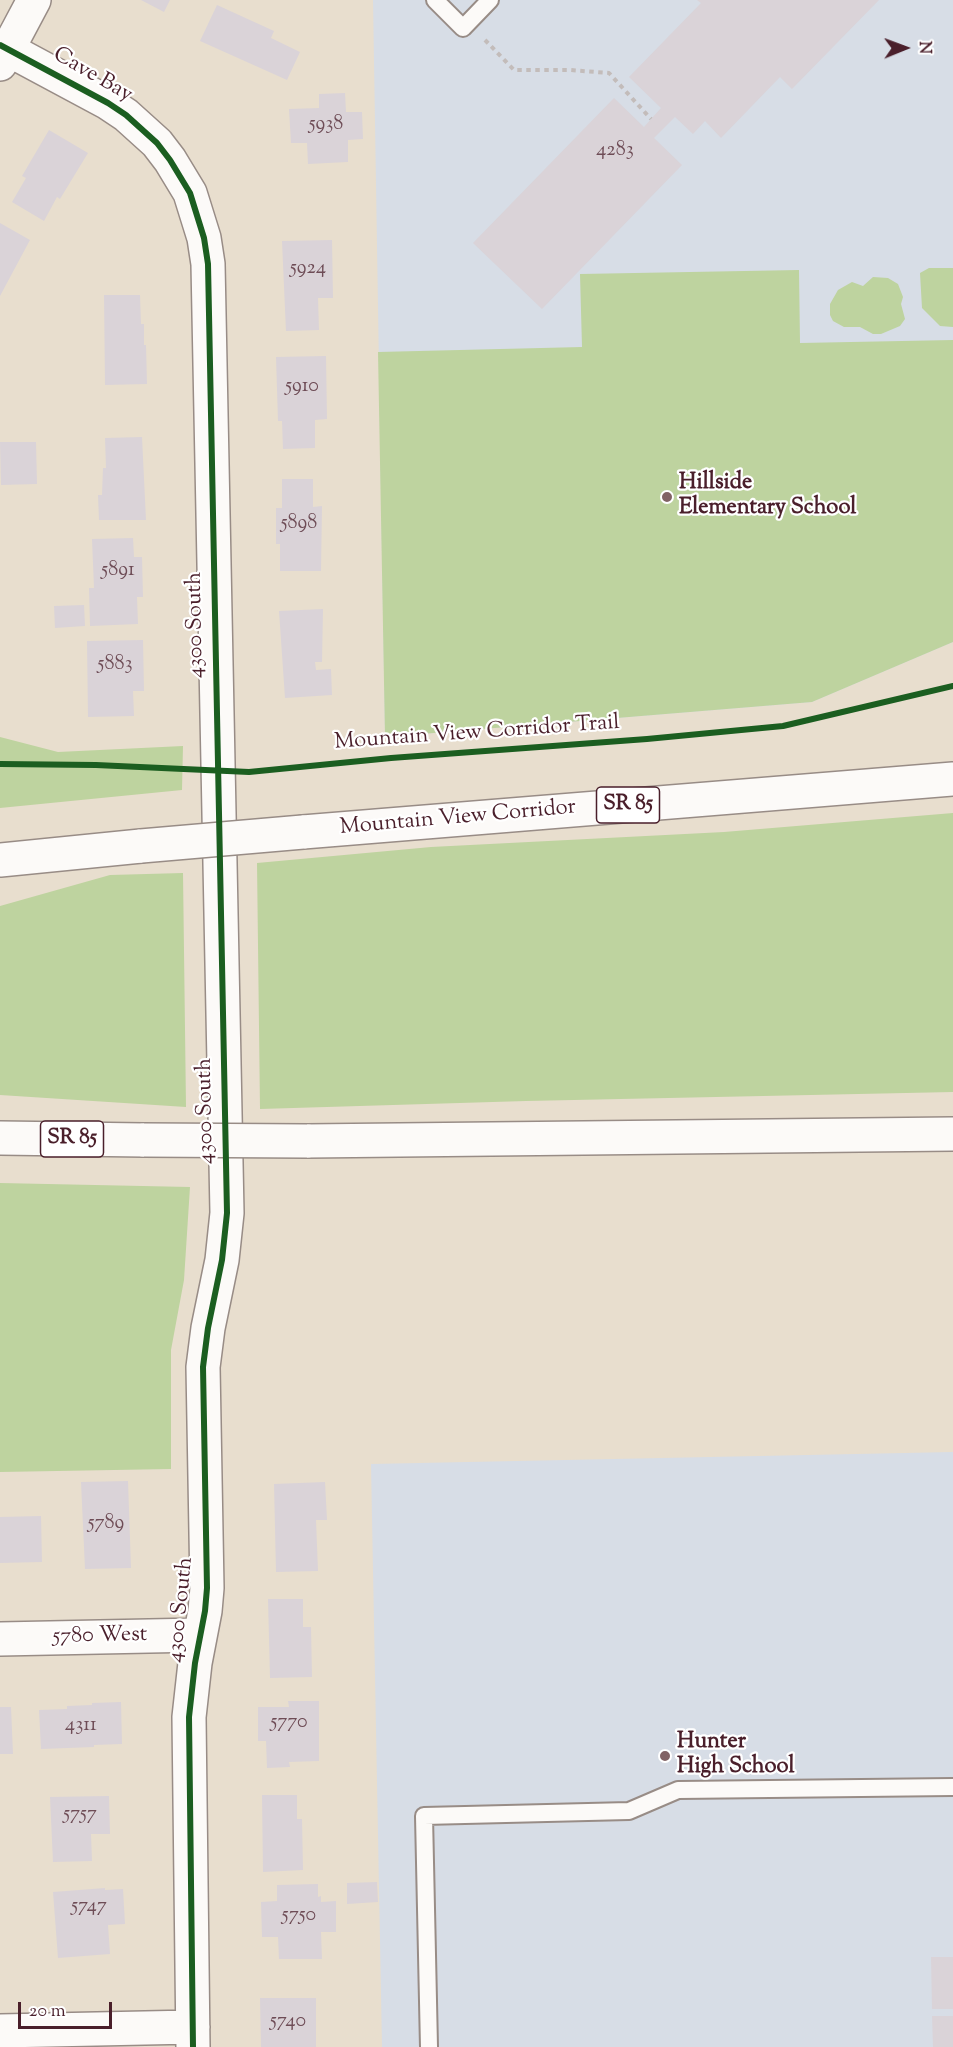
<!DOCTYPE html>
<html>
<head>
<meta charset="utf-8">
<style>
  body { margin:0 }
  #map { position:relative; width:953px; height:2047px; overflow:hidden; background:#e8dece; font-family:"Sorts Mill Goudy",serif }
  canvas { display:block }
  .north { position:absolute; left:875px; top:18px; width:60px; height:60px; -webkit-text-stroke:4px #fff; paint-order:stroke; rotate:89deg; font-size:16px; font-weight:700; line-height:24px; text-align:center; color:#4a1f2b }
  .north::after { content:''; display:block; margin:auto; width:21px; height:27px; background:#4a1f2b; clip-path:polygon(50% 0,100% 100%,50% 72%,0 100%) }
  .scale { position:absolute; left:18px; top:2002px; width:94px; height:27px; box-sizing:border-box; border:3px solid #4a1f2b; border-top:0; padding-left:8px; font-size:18px; line-height:21px; white-space:nowrap; color:#4a1f2b; -webkit-text-stroke:4px #fff; paint-order:stroke }
</style>
</head>
<body>
<div id="map">
<canvas width="953" height="2047"></canvas>
<div class="north">N</div>
<div class="scale">20 m</div>
</div>
<script>
const ctx = document.querySelector('canvas').getContext('2d');
ctx.lineJoin = 'round';
function fill(path, color) { ctx.fillStyle = color; ctx.fill(path, 'evenodd'); }
const toPath = rows => new Path2D(rows.map(r => 'M' + r).join(''));
function trace(path, color, width, dash) { ctx.strokeStyle = color; ctx.lineWidth = width; ctx.lineCap = dash ? 'butt' : 'round'; ctx.setLineDash(dash || []); ctx.stroke(path); }
function write(font, color, halo, rows, align = 'center') {
  ctx.font = font + ' "Sorts Mill Goudy",serif'; ctx.lineWidth = 4.5; ctx.setLineDash([]); ctx.textBaseline = 'middle'; ctx.strokeStyle = halo; ctx.fillStyle = color; for (const [text, x, y, turn = 0] of rows) {
    ctx.save(); ctx.translate(x, y); ctx.rotate((+turn || 0) * Math.PI / 180); ctx.textAlign = isNaN(turn) ? turn : align; if (halo) ctx.strokeText(text, 0, 0); ctx.fillText(text, 0, 0); ctx.restore();
  }
}
const built = toPath([
  [373,0,953,0,953,642,812,702,385,737],
  [953,1452,953,2047,382,2047,371,1464]
]);
const green = toPath([
  [929,268,953,268,953,327,940,326,922,308,920,273],
  [799,270,800,343,953,340,953,642,812,702,385,737,378,352,582,347,580,274],
  [873,277,888,278,898,284,903,297,901,304,905,319,900,326,881,334,873,334,860,327,844,327,833,321,830,315,830,304,838,290,852,282,863,286],
  [0,737,58,752,183,746,182,790,0,808],
  [953,813,953,1092,526,1101,260,1109,257,863,431,847,724,832],
  [183,873,186,1107,0,1095,0,906,110,875],
  [0,1183,190,1187,184,1280,171,1350,171,1469,0,1472]
]);
const building = toPath([
  [141,0,170,0,164,12],
  [697,0,879,0,792,89,780,77,721,138,705,121,693,134,675,117,654,138,682,165,542,309,473,243,614,98,644,127,661,108,629,77,701,3],
  [217,5,274,31,271,38,300,52,287,80,200,41],
  [345,93,346,112,362,112,363,139,348,140,348,162,308,164,307,143,291,143,289,109,319,108,319,94],
  [49,130,88,153,60,199,57,197,44,221,12,202,26,178,22,176],
  [0,223,30,240,0,296],
  [332,240,333,298,318,298,319,330,286,331,282,241],
  [104,295,140,295,141,324,144,324,144,345,146,345,147,384,105,385],
  [326,356,327,419,315,420,315,448,283,449,282,421,278,421,276,357],
  [142,437,146,520,99,520,98,495,102,495,103,468,106,468,105,438],
  [0,442,36,442,37,484,1,485],
  [282,479,313,479,313,507,322,506,321,571,280,571,280,544,276,544,276,508,282,508],
  [133,538,134,557,142,557,143,597,137,597,138,624,90,626,89,588,94,588,92,539],
  [84,605,85,626,55,628,54,606],
  [323,609,322,662,315,662,316,670,331,669,332,695,285,698,279,611],
  [143,640,144,691,133,691,134,716,88,717,87,641],
  [128,1481,131,1568,85,1569,81,1482],
  [325,1482,327,1520,316,1520,318,1571,276,1572,274,1484],
  [41,1516,42,1562,0,1563,0,1517],
  [268,1599,303,1599,303,1627,311,1627,312,1677,270,1678],
  [288,1701,319,1701,319,1761,289,1762,290,1767,267,1768,266,1741,258,1741,258,1707,289,1707],
  [121,1702,122,1744,94,1745,94,1747,41,1749,39,1710,67,1709,67,1706,92,1705,92,1703],
  [0,1707,11,1707,13,1754,0,1754],
  [262,1795,297,1795,297,1819,302,1819,303,1870,263,1872],
  [109,1796,110,1834,91,1834,92,1861,53,1862,50,1797],
  [377,1882,378,1902,347,1904,347,1883],
  [318,1884,318,1897,321,1896,321,1902,336,1901,336,1932,321,1932,322,1959,279,1959,278,1937,262,1937,261,1902,277,1901,277,1885],
  [105,1888,105,1890,123,1889,125,1924,108,1925,110,1954,58,1958,53,1892],
  [931,1957,953,1957,953,2009,932,2009],
  [260,1998,316,1998,316,2047,261,2047],
  [932,2016,953,2016,953,2047,933,2047]
]);
const path = toPath([
  [485,40,514,70,570,70,609,73,651,119]
]);
const lane = toPath([
  [435,0,463,28,490,0],
  [429,2047,424,1816,629,1811,678,1790,953,1787]
]);
const street = toPath([
  [0,45,108,103,126,115,157,143,170,160,190,193,204,238,208,264,227,1213,222,1260,208,1328,203,1367,207,1588,205,1611,195,1663,189,1717,193,2047],
  [0,64,34,0],
  [0,1639,199,1635],
  [0,2031,193,2027]
]);
const highway = toPath([
  [303,832,953,779],
  [0,860,141,846],
  [0,1138,144,1140],
  [307,1141,953,1134]
]);
const highwayBridge = toPath([
  [141,846,303,832],
  [144,1140,307,1141]
]);
const cycleway = toPath([
  [0,45,108,103,126,115,157,143,170,160,190,193,204,238,208,264,227,1213,222,1260,208,1328,203,1367,207,1588,205,1611,195,1663,189,1717,193,2047],
  [0,764,96,765,249,772,391,758,647,739,783,726,953,686]
]);
const markers = [
  [667,497,6,"#816264"],
  [665,1756,6,"#816264"]
];
const numberNames = [
  ["5938",326,126],
  ["4283",615,152],
  ["5924",308,270],
  ["5910",302,388],
  ["5898",299,525],
  ["5891",118,572],
  ["5883",115,666],
  ["5789",106,1525],
  ["5770",289,1724],
  ["4311",81,1727],
  ["5757",80,1816],
  ["5747",89,1908],
  ["5750",299,1917],
  ["5740",288,2023]
];
const shields = [
  [628,805,63],
  [72,1139,63]
];
const shieldNames = [
  ["SR 85",628,805],
  ["SR 85",72,1139]
];
const streetNames = [
  ["Cave Bay",92,76,30],
  ["4300 South",197,625,-91],
  ["Mountain View Corridor Trail",477,734,-4],
  ["Mountain View Corridor",458,819,-5],
  ["4300 South",207,1111,-91],
  ["4300 South",182,1610,-84],
  ["5780 West",100,1637,-1]
];
const poiNames = [
  ["Hillside",679,484],
  ["Elementary School",679,509],
  ["Hunter",677,1743],
  ["High School",677,1768]
];
fill(built, '#d7dde6');
fill(green, '#bed39f');
fill(building, '#dad3d8');
trace(lane, '#988c86', 20);
trace(street, '#988c86', 36);
trace(highway, '#988c86', 36);
trace(path, '#c3bcba', 4, [4.5, 4.5]);
trace(lane, '#fcfaf8', 16);
trace(street, '#fcfaf8', 33);
trace(highway, '#fcfaf8', 33);
trace(highwayBridge, '#988c86', 36, []);
trace(highwayBridge, '#fcfaf8', 33);
trace(cycleway, '#1b5e20', 6);
for (const [x, y, r, color] of markers) { const dot = new Path2D(); dot.arc(x, y, r, 0, 2 * Math.PI); ctx.fillStyle = color; ctx.fill(dot); trace(dot, '#fff', 2); }
write('20px', '#6e4c56', null, numberNames);
for (const [x, y, w] of shields) { const box = new Path2D(); box.roundRect(x - w / 2, y - 18, w, 36, 4.5); ctx.fillStyle = '#fff'; ctx.fill(box); trace(box, '#4a1f2b', 1.5); }
write('bold 21px', '#4a1f2b', null, shieldNames);
write('22px', '#4a1f2b', '#fff', streetNames);
write('bold 22px', '#4a1f2b', '#fff', poiNames, 'left');
</script>
</body>
</html>
